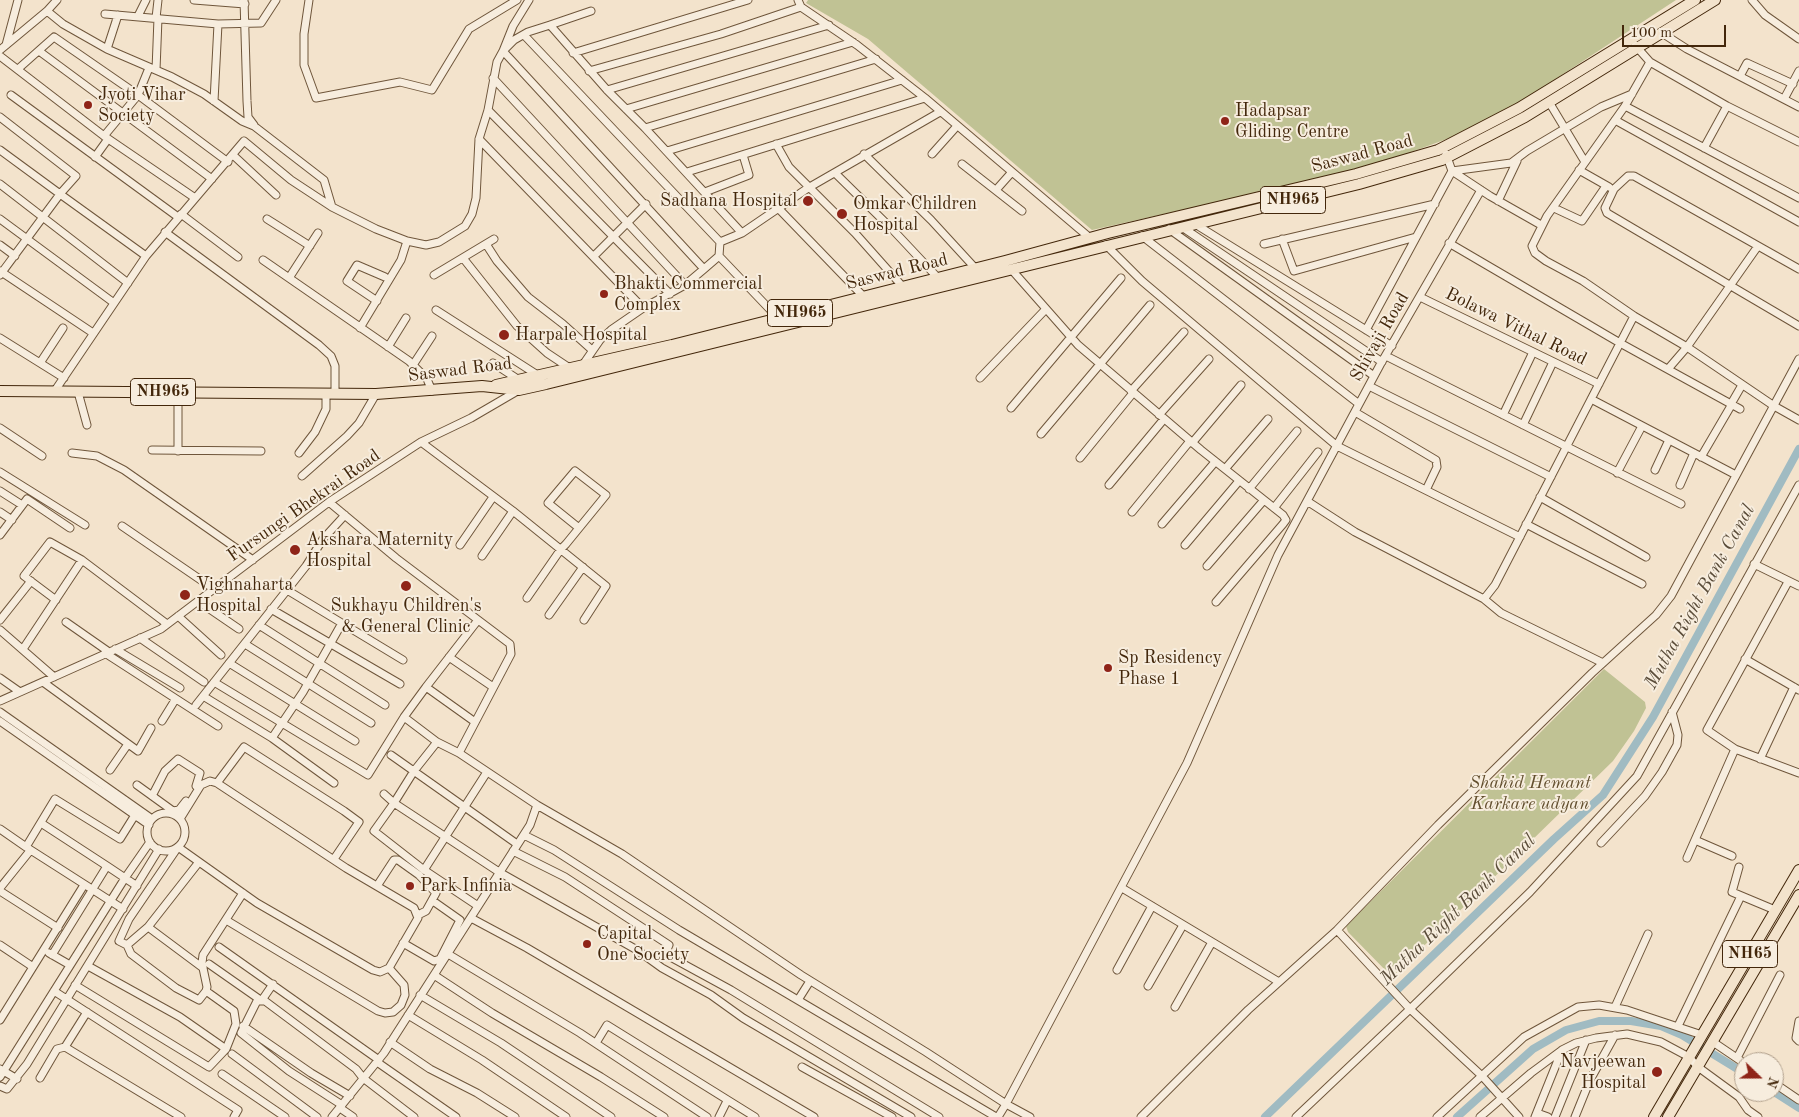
<!DOCTYPE html>
<html>
<head>
<meta charset="utf-8">
<style>
  body { margin:0 }
  #map { position:relative; width:1799px; height:1117px; overflow:hidden; background:#f3e3cc; font-family:"Old Standard TT",serif }
  canvas { display:block }
  .north { position:absolute; left:1734px; top:1052px; width:50px; height:50px; box-sizing:border-box; background:#f7edde; border:1px solid #af9e8a; border-radius:50%; rotate:112deg; font-size:14px; font-weight:700; line-height:20px; text-align:center; color:#43270b }
  .north::after { content:''; display:block; margin:auto; width:18px; height:22px; background:#8f2418; clip-path:polygon(50% 0,100% 100%,50% 72%,0 100%) }
  .scale { position:absolute; left:1622px; top:25px; width:104px; height:22px; box-sizing:border-box; border:2px solid #43270b; border-top:0; padding-left:6px; font-size:15px; line-height:18px; white-space:nowrap; color:#43270b; -webkit-text-stroke:4px #f7edde; paint-order:stroke }
</style>
</head>
<body>
<div id="map">
<canvas width="1799" height="1117"></canvas>
<div class="north">N</div>
<div class="scale">100 m</div>
</div>
<script>
const ctx = document.querySelector('canvas').getContext('2d');
ctx.lineJoin = 'round';
function fill(path, color) { ctx.fillStyle = color; ctx.fill(path, 'evenodd'); }
const toPath = rows => new Path2D(rows.map(r => 'M' + r).join(''));
function trace(path, color, width, dash) { ctx.strokeStyle = color; ctx.lineWidth = width; ctx.lineCap = dash ? 'butt' : 'round'; ctx.setLineDash(dash || []); ctx.stroke(path); }
function write(font, color, halo, rows, align = 'center') {
  ctx.font = font + ' "Old Standard TT",serif'; ctx.lineWidth = 4; ctx.setLineDash([]); ctx.textBaseline = 'middle'; ctx.strokeStyle = halo; ctx.fillStyle = color; for (const [text, x, y, turn = 0] of rows) {
    ctx.save(); ctx.translate(x, y); ctx.rotate((+turn || 0) * Math.PI / 180); ctx.textAlign = isNaN(turn) ? turn : align; if (halo) ctx.strokeText(text, 0, 0); ctx.fillText(text, 0, 0); ctx.restore();
  }
}
const green = toPath([
  [808,0,1676,0,1516,105,1455,136,1362,170,1092,230,868,39,806,3],
  [1604,669,1645,702,1646,708,1634,731,1613,761,1392,977,1348,932,1346,926]
]);
const canal = toPath([
  [1774,1092,1799,1108],
  [1265,1117,1554,839,1603,795,1653,717,1799,449],
  [1457,1117,1533,1049,1566,1030,1599,1021,1631,1021,1661,1026,1682,1035,1744,1073]
]);
const minor = toPath([
  [194,0,245,4],
  [244,0,247,101,248,117,254,125],
  [309,0,304,34,304,65,316,98,400,82,432,90,469,29,517,0],
  [529,0,513,26,503,51,704,269],
  [798,0,801,7,857,45,925,98,1090,238],
  [1752,0,1765,15,1799,39],
  [47,11,63,24,107,49,172,77,204,94,242,121,254,126,324,180,332,207],
  [105,14,218,24,261,23,276,0],
  [138,16,146,0],
  [156,18,158,0],
  [550,25,591,11],
  [1662,33,1687,49,1799,107],
  [524,35,720,242],
  [6,45,18,0],
  [1635,45,1650,62,1625,106,1547,216,1532,246,1535,253,1546,261,1583,281,1634,316,1687,347,1774,406,1799,420],
  [107,49,118,15],
  [0,50,47,11,57,0],
  [39,51,212,179],
  [573,53,748,0],
  [0,56,104,136],
  [1650,62,1727,106,1799,142],
  [149,68,138,95,228,162],
  [18,69,54,37,138,95,104,136,195,198],
  [156,70,158,18],
  [589,71,721,34,801,7],
  [1740,76,1747,63,1793,84],
  [493,78,685,285],
  [607,90,829,25],
  [11,95,178,217],
  [1784,99,1799,71],
  [214,101,218,24],
  [1549,102,1585,162],
  [1625,106,1799,198],
  [626,109,853,42],
  [488,110,670,294],
  [0,117,76,176,60,194,0,150],
  [1615,120,1799,222],
  [645,128,876,59],
  [479,139,643,308],
  [776,144,789,167,855,233,903,287],
  [1704,148,1727,106],
  [667,151,902,80],
  [864,154,931,220,976,269],
  [932,154,957,126],
  [1446,154,1452,171,1490,196,1541,225],
  [233,155,276,195],
  [95,157,108,139],
  [962,164,1022,211],
  [1579,170,1609,187],
  [687,172,925,98],
  [835,173,893,230,938,278],
  [0,184,128,283],
  [996,190,1012,172],
  [705,192,749,175,743,155],
  [1498,201,1517,161],
  [1554,208,1582,221,1606,186],
  [779,209,864,297],
  [181,214,238,257],
  [0,219,114,303],
  [267,219,310,246],
  [1195,224,1392,346],
  [1182,227,1382,362],
  [1169,229,1374,376],
  [165,232,319,345,331,356,335,366,335,394],
  [1142,236,1359,404],
  [1282,239,1294,271,1416,237],
  [407,241,426,245,439,242,465,226,472,214,476,198,479,139,488,110,497,62,503,51,514,40,528,32,550,25,607,90,645,128,742,233],
  [1449,243,1620,343,1740,409],
  [486,244,497,261,528,297,563,324,592,350],
  [1264,244,1435,204],
  [0,245,15,256],
  [1106,245,1142,281,1337,446,1520,537],
  [594,256,646,204],
  [719,256,778,318],
  [463,258,517,326,547,353,571,369],
  [263,260,409,361,427,379,432,391],
  [1011,269,1078,345,1201,450,1283,515,1286,520,1283,524,1216,602],
  [1799,269,1634,176,1628,176,1614,189,1605,208,1607,213,1799,326],
  [0,271,93,333],
  [0,275,60,194,146,256],
  [434,275,494,239],
  [289,278,318,233],
  [1420,297,1599,384],
  [377,301,347,281,357,265,385,277],
  [436,310,539,376],
  [1366,330,1452,171,1511,163,1527,151,1601,107,1632,94],
  [0,338,64,378],
  [388,347,406,318],
  [1386,356,1681,504],
  [40,363,63,328],
  [413,365,432,336],
  [582,366,600,340,611,330,643,308,685,285,704,269,719,256,720,242,742,233,808,188,940,112],
  [1668,369,1687,347,1758,246],
  [980,378,1045,310],
  [1369,386,1551,477],
  [1131,391,1184,332],
  [54,392,146,256,244,141,291,180,332,207,376,229,407,241,401,260,360,328],
  [78,392,87,425],
  [178,392,178,451],
  [1591,399,1736,475],
  [1731,404,1742,385],
  [1011,408,1121,278],
  [1355,412,1436,460,1437,467,1426,490],
  [1159,415,1209,359],
  [1503,415,1533,352],
  [1523,425,1553,362],
  [0,428,42,456],
  [1041,434,1150,305],
  [421,442,513,511,606,586,584,620],
  [1192,443,1241,385],
  [152,450,261,451],
  [72,453,97,456,124,470,253,560],
  [299,453,315,432,326,409,326,394],
  [1701,457,1732,404],
  [1080,458,1133,393],
  [1225,469,1268,419],
  [1655,470,1669,440],
  [0,472,85,525],
  [1617,473,1642,426],
  [302,476,347,436,359,423,376,394],
  [1109,485,1164,419],
  [1680,485,1694,453],
  [1249,489,1297,431],
  [0,491,22,505],
  [1540,497,1646,557],
  [1307,501,1355,532,1484,599],
  [329,502,396,558,510,644,511,654,459,753,537,805,622,854,801,975,926,1052,1006,1104,1187,763,1278,555,1380,365,1481,190],
  [1274,508,1318,452],
  [0,512,12,520],
  [1132,512,1190,441],
  [1162,524,1215,462],
  [1526,524,1642,584],
  [122,526,214,589],
  [0,535,27,499,70,528],
  [460,545,493,497],
  [1185,545,1239,481],
  [482,556,513,511],
  [1754,564,1799,586],
  [1207,566,1264,500],
  [1788,582,1707,730,1735,749,1799,773],
  [287,590,403,660],
  [527,598,561,549,566,544,606,495,575,471,548,503,579,528],
  [56,600,24,576,50,542,82,560,167,624],
  [198,601,239,629],
  [271,609,400,684],
  [549,615,583,567],
  [178,616,221,655],
  [0,620,31,581],
  [66,622,109,652],
  [259,625,385,705],
  [0,630,54,677],
  [140,638,204,682],
  [245,644,371,723],
  [23,649,82,560],
  [115,649,180,688],
  [105,653,218,726],
  [449,657,493,687],
  [1745,659,1799,690],
  [229,663,355,741],
  [1603,663,1501,613,1484,599,1495,585,1634,316],
  [0,678,20,692],
  [43,682,138,751,151,728],
  [214,682,368,775,404,717,426,687],
  [203,696,272,738,334,783],
  [0,701,161,629,329,502,421,442,471,418,519,390,519,380,493,363],
  [196,705,306,566,323,539,345,515],
  [0,712,152,819],
  [404,717,437,742,459,753],
  [0,721,149,825],
  [162,721,175,700],
  [475,722,426,687,478,620],
  [272,738,303,692,342,623],
  [391,755,517,844],
  [1760,759,1794,687],
  [110,770,128,744],
  [217,783,244,747,344,811,359,822,334,859],
  [137,785,173,811,179,810,186,801],
  [384,794,394,803,414,771,437,742],
  [152,796,165,771,178,759,200,773,196,786,199,788],
  '147 832a19 19 0 1 1 38 0a19 19 0 1 1-38 0Z',
  [41,823,107,866],
  [0,829,26,847],
  [524,835,554,850,679,930,996,1117],
  [1695,840,1732,856],
  [1601,843,1645,796,1662,772,1677,745,1678,735,1672,712],
  [513,851,565,877,669,945,665,954,731,990,939,1117],
  [1687,858,1735,749],
  [1739,867,1732,892,1775,910],
  [424,870,487,772],
  [377,886,394,860,398,860,419,875,436,893,426,911,418,915],
  [0,888,29,852],
  [1122,888,1279,982],
  [0,891,58,928],
  [478,906,424,870,374,831,394,803,499,872,637,950,662,968,711,995,743,1018,911,1117],
  [123,909,26,847,55,799,120,839,135,815],
  [471,918,527,948,814,1117],
  [226,920,378,1011,385,1013,393,1012,401,1005,405,995,404,985,389,968],
  [148,927,199,862],
  [1337,930,1410,1009,1482,1076,1519,1117],
  [403,943,434,961,440,959,460,920,433,901],
  [0,945,33,967],
  [127,945,119,941,129,919,178,847,257,903,373,970,380,972,389,968,418,918,414,908,346,868,217,783,210,781,201,785,180,819],
  [219,947,379,1060],
  [49,953,70,965],
  [448,954,580,1033,707,1117],
  [52,955,107,866,137,886],
  [209,964,259,999],
  [88,966,180,1017,226,1049],
  [203,968,148,927,127,945,131,954,176,988,199,1000,206,991,207,987,203,968,202,963,203,955,243,893],
  [1117,970,1152,906],
  [434,975,492,1013,601,1077,664,1117],
  [75,985,209,1067,226,1049,236,1024,234,1011,206,991],
  [1148,986,1183,925],
  [54,991,238,1110,234,1117],
  [420,995,501,1043,611,1117],
  [262,1000,273,984],
  [798,1000,810,981],
  [1175,1007,1212,942],
  [1615,1007,1648,934],
  [408,1015,482,1060,566,1117],
  [0,1020,84,885],
  [1799,1021,1796,1038,1799,1041],
  [243,1026,311,1073,350,1096],
  [1678,1026,1741,896],
  [390,1042,430,1069,477,1093,515,1117],
  [1713,1042,1744,1063],
  [596,1043,607,1025,755,1117],
  [65,1047,87,1012],
  [232,1054,317,1117],
  [1737,1058,1780,975],
  [377,1062,456,1117],
  [802,1067,892,1117],
  [0,1069,17,1079],
  [222,1074,285,1117],
  [0,1077,125,878,150,842],
  [40,1078,57,1049,65,1047,181,1117],
  [1774,1083,1799,1100],
  [0,1086,7,1089,27,1064,159,849],
  [342,1105,289,1071,241,1033,257,1001,265,1001,356,1069,363,1078,414,1117],
  [340,1108,353,1117],
  [1537,1113,1548,1117],
  [332,1117,384,1053,530,825,537,805],
  [719,1117,727,1101],
  [998,1117,1006,1104,1030,1117],
  [1141,1117,1248,1010,1337,930,1438,825,1592,673,1656,615,1671,596,1799,359],
  [1296,1117,1410,1009,1530,892,1637,776,1799,485],
  [1437,1117,1524,1037,1578,1007,1599,1005,1627,1010,1702,1035],
  [1480,1117,1531,1073,1562,1050,1576,1043,1596,1038,1627,1034,1661,1042,1689,1057,1698,1067,1739,1097,1748,1110,1758,1117],
  [1535,1117,1562,1050],
  [1555,1117,1586,1040],
  [1575,1117,1590,1080,1615,1035]
]);
const highway = toPath([
  [496,385,672,345,1005,261,1108,233,1356,174,1438,150,1519,108,1695,0],
  [0,391,376,394,482,386,519,390,546,384,1359,184,1442,160,1525,117,1715,0],
  [1654,1117,1799,870],
  [1668,1117,1799,895]
]);
const markers = [
  [88,105,5,"#8f2418"],
  [1225,121,5,"#8f2418"],
  [808,201,6,"#8f2418"],
  [842,214,6,"#8f2418"],
  [604,294,5,"#8f2418"],
  [504,335,6,"#8f2418"],
  [295,550,6,"#8f2418"],
  [406,586,6,"#8f2418"],
  [185,595,6,"#8f2418"],
  [1108,668,5,"#8f2418"],
  [410,886,5,"#8f2418"],
  [587,944,5,"#8f2418"],
  [1657,1072,6,"#8f2418"]
];
const shields = [
  [1293,200,65],
  [800,313,65],
  [163,392,65],
  [1750,954,55]
];
const shieldNames = [
  ["NH965",1293,200],
  ["NH965",800,313],
  ["NH965",163,392],
  ["NH65",1750,954]
];
const poiNames = [
  ["Jyoti Vihar",98,95],
  ["Society",98,116],
  ["Hadapsar",1235,111],
  ["Gliding Centre",1235,132],
  ["Sadhana Hospital",797,201,"right"],
  ["Omkar Children",853,204],
  ["Hospital",853,225],
  ["Bhakti Commercial",614,284],
  ["Complex",614,305],
  ["Harpale Hospital",515,335],
  ["Akshara Maternity",306,540],
  ["Hospital",306,561],
  ["Vighnaharta",196,585],
  ["Hospital",196,606],
  ["Sukhayu Children's",406,606,"center"],
  ["& General Clinic",406,627,"center"],
  ["Sp Residency",1118,658],
  ["Phase 1",1118,679],
  ["Park Infinia",420,886],
  ["Capital",597,934],
  ["One Society",597,955],
  ["Navjeewan",1646,1062,"right"],
  ["Hospital",1646,1083,"right"]
];
const streetNames = [
  ["Saswad Road",1362,154,-15],
  ["Saswad Road",897,272,-14],
  ["Bolawa Vithal Road",1516,327,26],
  ["Shivaji Road",1380,337,-60],
  ["Saswad Road",460,370,-7],
  ["Fursungi Bhekrai Road",304,506,-35]
];
const parkNames = [
  ["Shahid Hemant",1530,783],
  ["Karkare udyan",1530,804]
];
const waterNames = [
  ["Mutha Right Bank Canal",1700,597,-61],
  ["Mutha Right Bank Canal",1458,910,-44]
];
fill(green, '#c0c294');
trace(canal, '#a0bbc2', 8);
trace(minor, '#6f563b', 9);
trace(highway, '#43270b', 12);
trace(minor, '#f7edde', 7);
trace(highway, '#f3e3cc', 10);
for (const [x, y, r, color] of markers) { const dot = new Path2D(); dot.arc(x, y, r, 0, 2 * Math.PI); ctx.fillStyle = color; ctx.fill(dot); trace(dot, '#f7edde', 2); }
for (const [x, y, w] of shields) { const box = new Path2D(); box.roundRect(x - w / 2, y - 13.5, w, 27, 4); ctx.fillStyle = '#f7edde'; ctx.fill(box); trace(box, '#43270b', 1); }
write('bold 16px', '#43270b', null, shieldNames);
write('18px', '#43270b', '#f7edde', poiNames, 'left');
write('18px', '#43270b', '#f7edde', streetNames);
write('italic 18px', '#624e2d', '#f7edde', parkNames);
write('italic 19px', '#5a4c39', '#f7edde', waterNames);
</script>
</body>
</html>
